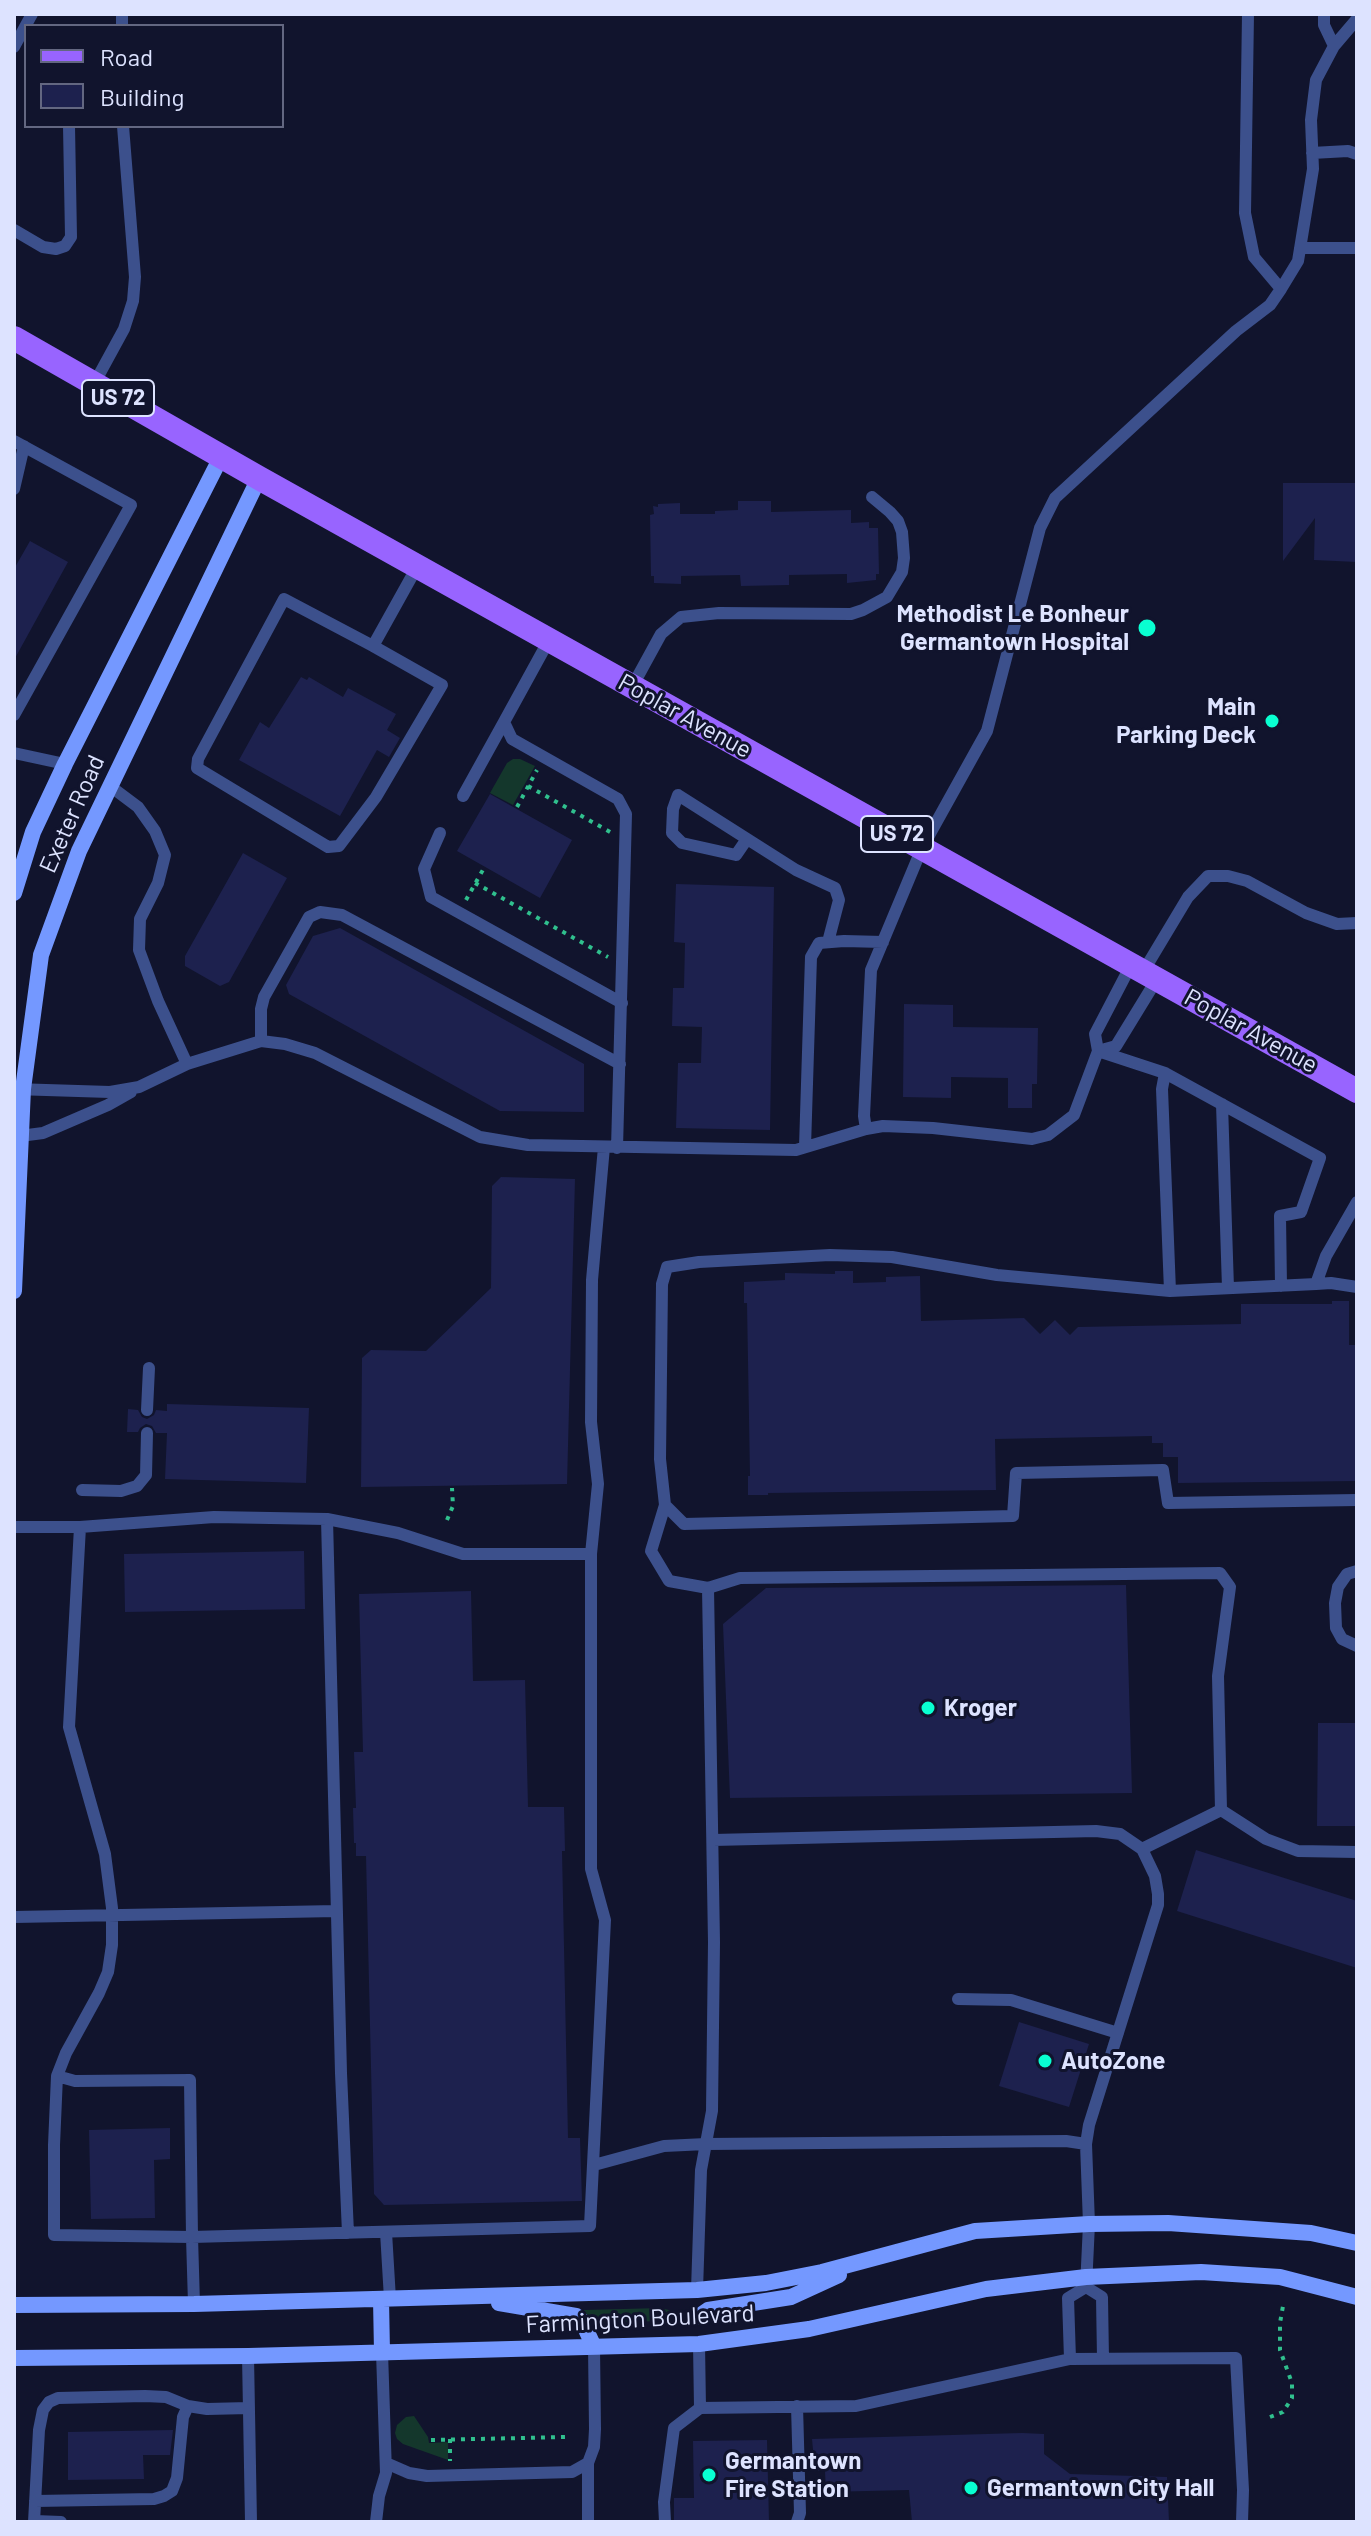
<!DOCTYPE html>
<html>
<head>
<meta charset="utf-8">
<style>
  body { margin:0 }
  #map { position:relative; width:1371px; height:2536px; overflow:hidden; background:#11142d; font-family:Barlow,sans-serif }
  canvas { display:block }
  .frame { position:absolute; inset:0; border:16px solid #dde3ff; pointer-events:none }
  .legend { position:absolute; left:24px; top:24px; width:260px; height:104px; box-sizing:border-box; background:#11142d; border:2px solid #636781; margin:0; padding:10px 14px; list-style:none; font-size:24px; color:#dde3ff }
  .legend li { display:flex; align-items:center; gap:16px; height:40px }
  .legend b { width:40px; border:2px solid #636781 }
</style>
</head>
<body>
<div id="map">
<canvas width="1371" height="2536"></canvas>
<div class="frame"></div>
<ul class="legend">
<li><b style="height:10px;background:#9864ff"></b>Road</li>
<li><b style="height:22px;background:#1d214e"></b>Building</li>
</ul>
</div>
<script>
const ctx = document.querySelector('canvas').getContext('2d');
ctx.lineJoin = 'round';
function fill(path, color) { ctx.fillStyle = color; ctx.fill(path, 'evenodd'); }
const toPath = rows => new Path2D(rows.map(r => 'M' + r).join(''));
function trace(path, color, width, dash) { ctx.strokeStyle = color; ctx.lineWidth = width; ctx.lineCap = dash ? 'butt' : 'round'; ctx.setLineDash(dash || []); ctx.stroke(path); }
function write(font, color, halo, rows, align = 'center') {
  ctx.font = font + ' Barlow,sans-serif'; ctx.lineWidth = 6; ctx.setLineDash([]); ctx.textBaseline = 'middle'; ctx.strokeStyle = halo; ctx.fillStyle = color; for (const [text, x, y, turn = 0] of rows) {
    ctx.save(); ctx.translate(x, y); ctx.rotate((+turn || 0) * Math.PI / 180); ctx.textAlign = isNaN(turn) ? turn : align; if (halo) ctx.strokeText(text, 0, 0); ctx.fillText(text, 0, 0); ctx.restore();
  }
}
const green = toPath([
  [520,759,535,766,513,805,490,793,507,763,513,759],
  [661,2308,669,2310,675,2315,661,2321,595,2323,583,2312,584,2310],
  [414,2416,428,2437,429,2443,448,2442,448,2460,403,2444,397,2439,395,2433,397,2425,406,2417]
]);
const building = toPath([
  [1283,483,1357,483,1357,562,1314,560,1315,518,1283,561],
  [738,501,771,501,771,512,851,510,851,523,869,522,869,528,878,528,879,574,876,574,876,580,847,583,847,574,789,575,789,585,741,586,740,575,681,576,681,584,654,583,654,576,651,576,650,515,654,514,653,506,658,507,658,504,680,503,680,514,715,514,715,511,738,510],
  [30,541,68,562,14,660,14,569],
  [301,677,307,680,309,677,343,697,348,688,396,714,387,730,400,738,389,757,377,750,340,816,239,760,260,722,269,728],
  [490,794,572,840,540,898,457,851],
  [243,853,287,878,229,982,220,986,185,966,185,956],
  [676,884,774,887,770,1130,676,1128,678,1063,701,1063,702,1027,672,1026,673,988,684,988,685,943,674,942],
  [340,928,584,1064,584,1112,500,1111,289,994,286,985,313,936],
  [904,1004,953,1005,953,1027,1038,1028,1037,1084,1032,1084,1032,1108,1008,1108,1008,1078,951,1077,951,1098,903,1097],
  [501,1177,575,1179,567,1484,361,1487,362,1358,371,1350,426,1351,491,1288,492,1186],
  [835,1271,853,1271,853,1283,886,1282,886,1277,920,1276,921,1321,1024,1318,1040,1334,1055,1320,1070,1335,1078,1327,1241,1324,1241,1304,1332,1304,1332,1301,1349,1301,1349,1345,1357,1345,1357,1481,1178,1483,1178,1457,1163,1457,1163,1443,1152,1443,1152,1436,995,1439,996,1490,768,1493,768,1495,748,1495,748,1476,750,1476,747,1303,744,1303,744,1282,785,1280,785,1273,835,1274],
  [167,1404,309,1408,306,1483,165,1479,167,1433,156,1433,152,1426,146,1424,140,1428,138,1432,127,1432,128,1409,138,1410,142,1417,147,1419,154,1415,156,1410,167,1411],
  [304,1551,305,1609,125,1612,124,1554],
  [1126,1585,1132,1793,730,1798,723,1624,766,1588],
  [471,1591,473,1681,525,1680,528,1807,564,1807,565,1851,562,1851,568,2138,580,2138,582,2201,384,2205,374,2194,366,1856,356,1856,356,1843,354,1843,353,1808,356,1808,354,1752,363,1752,359,1594],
  [1318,1723,1357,1723,1357,1826,1317,1826],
  [1196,1850,1357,1901,1357,1968,1177,1911],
  [1019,2022,1089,2044,1069,2107,999,2086],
  [170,2128,170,2159,154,2160,155,2218,91,2219,89,2130],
  [173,2430,170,2455,143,2455,144,2479,68,2480,68,2432],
  [1022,2433,1044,2434,1044,2454,1070,2474,1167,2477,1169,2522,912,2522,909,2490,826,2492,825,2471,815,2471,812,2439],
  [767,2440,769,2522,674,2522,674,2498,694,2498,693,2441]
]);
const path = toPath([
  [528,786,612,833],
  [517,807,537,770],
  [475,883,608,957],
  [466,900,484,868],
  [447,1520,453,1506,452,1488],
  [1270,2417,1283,2412,1292,2398,1292,2383,1280,2350,1280,2323,1283,2306],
  [450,2439,450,2461],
  [431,2440,566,2437]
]);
const lane = toPath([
  [122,14,122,26],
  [1248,14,1245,213,1254,257,1281,289],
  [1324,14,1324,25,1334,46],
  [14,47,32,14],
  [1312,153,1348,151,1357,154],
  [14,230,43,247,56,249,65,246,71,237,69,126],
  [1300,248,1357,248],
  [94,384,124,329,133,301,135,277,123,126],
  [14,441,131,505,14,715],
  [14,489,24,446],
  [549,640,504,722,512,739,618,799,626,814,617,1148],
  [373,646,284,599,198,759,197,768,328,847,339,846,376,797,442,685,373,646,417,567],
  [632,687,661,634,681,617,719,613,851,614,863,610,887,597,902,572,904,558,902,532,898,521,890,512,872,497],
  [14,753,65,764],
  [110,786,138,807,155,831,165,855,158,883,140,919,139,950,158,1001,187,1064],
  [463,796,504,722],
  [440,833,424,869,431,897,622,1003],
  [747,839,736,855,682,843,672,833,673,809,678,795,796,870,835,888,839,900,828,942],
  [1143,972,1188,897,1208,876,1228,876,1247,881,1306,913,1337,924,1357,923],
  [261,1041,261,1009,264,997,309,917,320,912,342,915,620,1064],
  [1098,1051,1165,1073,1320,1158,1301,1212,1280,1216,1281,1286],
  [1098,1051,1116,1046,1157,979],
  [1165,1073,1162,1089,1170,1291],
  [14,1089,110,1092,139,1087,187,1064,261,1041,285,1044,315,1053,480,1137,528,1145,796,1150,866,1129,864,1116,871,970,922,848,987,731,1040,528,1055,498,1236,331,1270,305,1281,289,1298,261,1313,169,1311,120,1316,80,1334,46,1357,19],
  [1222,1104,1228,1288],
  [866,1129,883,1126,933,1128,1032,1139,1048,1135,1074,1115,1098,1051,1095,1034,1131,965],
  [20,1136,43,1133,108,1105,131,1092],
  [805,1147,811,957,819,943,844,941,883,942],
  [1357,1202,1326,1256,1316,1284,1331,1283,1357,1287],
  [1316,1284,1170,1291,997,1275,892,1257,830,1255,699,1262,667,1267,662,1284,660,1459,665,1505,684,1524,1013,1516,1016,1473,1163,1470,1168,1503,1357,1500],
  [147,1410,149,1368],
  [82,1490,121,1491,137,1486,146,1475,147,1433],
  [665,1505,651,1551,669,1581,708,1588,740,1578,1220,1573,1230,1587,1218,1676,1221,1810,1266,1839,1298,1851,1357,1852],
  [327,1519,341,2073,348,2233],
  [14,1527,80,1527,214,1517,327,1519,398,1533,463,1554,591,1554,591,1869,605,1920,590,2226,192,2237,190,2080,75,2081,57,2076,66,2053,99,1993,108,1972,112,1945,112,1908,105,1854,69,1727,80,1527],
  [591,1554,598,1484,591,1422,592,1280,604,1147],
  [1357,1571,1347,1574,1338,1587,1335,1603,1336,1628,1342,1639,1357,1646],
  [713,1840,1096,1831,1120,1834,1142,1849],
  [14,1917,337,1911],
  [958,1999,1011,2000,1118,2033],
  [57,2076,54,2145,54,2235,192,2237,194,2304],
  [594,2165,664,2146,706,2144,1066,2141,1086,2144],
  [386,2232,390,2299],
  [1086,2287,1089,2224,1086,2144,1089,2125,1158,1905,1158,1894,1155,1876,1142,1849,1221,1810],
  [1086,2287,1102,2297,1103,2359],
  [697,2290,701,2170,712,2111,714,1942,708,1588],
  [699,2344,700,2408,856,2406,1070,2359,1236,2358,1243,2490,1242,2522],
  [248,2356,251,2522],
  [1070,2359,1068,2298,1086,2287],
  [386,2463,409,2473,427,2476,572,2472,588,2463],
  [35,2501,154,2499,164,2496,172,2491,177,2478,183,2417,188,2406],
  [35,2521,61,2522],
  [34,2522,39,2430,43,2410,49,2402,58,2398,145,2396,166,2397,188,2406,207,2409,249,2408],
  [376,2522,379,2496,386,2473,382,2352],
  [588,2522,588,2463,594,2447,595,2429,594,2347],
  [665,2522,664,2502,674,2428,700,2408],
  [797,2522,800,2513,797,2406]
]);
const secondary = toPath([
  [14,893,33,832,65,764,221,457],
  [14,1291,23,1089,41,955,79,851,259,478],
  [381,2299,382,2352],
  [499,2303,576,2316,582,2321,594,2347],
  [14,2305,194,2304,697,2290,766,2283,822,2272,975,2231,1089,2224,1168,2223,1311,2233,1357,2243],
  [698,2317,708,2310,791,2297,839,2275],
  [14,2358,248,2356,699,2344,809,2329,986,2289,1086,2277,1201,2272,1280,2277,1357,2297]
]);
const primary = toPath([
  [14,338,259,478,1357,1091]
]);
const markers = [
  [1147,628,10,"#09ffd1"],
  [1272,721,8,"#09ffd1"],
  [928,1708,8,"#09ffd1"],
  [1045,2061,8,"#09ffd1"],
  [709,2475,8,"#09ffd1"],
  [971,2488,8,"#09ffd1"]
];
const shields = [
  [118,398,72],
  [897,834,72]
];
const shieldNames = [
  ["US 72",118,398],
  ["US 72",897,834]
];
const poiNames = [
  ["Methodist Le Bonheur",1129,614,"right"],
  ["Germantown Hospital",1129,642,"right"],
  ["Main",1256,707,"right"],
  ["Parking Deck",1256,735,"right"],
  ["Kroger",944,1708],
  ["AutoZone",1061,2061],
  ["Germantown",725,2461],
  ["Fire Station",725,2489],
  ["Germantown City Hall",987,2488]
];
const streetNames = [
  ["Poplar Avenue",685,716,29],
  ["Exeter Road",72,814,-66],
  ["Poplar Avenue",1251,1031,29],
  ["Farmington Boulevard",640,2319,-3]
];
fill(green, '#14372c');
fill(building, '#1d214e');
trace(path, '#30c08e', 4, [4, 6]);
trace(lane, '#3c508c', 12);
trace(secondary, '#7498ff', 16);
trace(primary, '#9864ff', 24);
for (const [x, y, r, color] of markers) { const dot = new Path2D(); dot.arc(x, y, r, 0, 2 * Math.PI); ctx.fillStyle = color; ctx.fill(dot); trace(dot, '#11142d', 3); }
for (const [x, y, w] of shields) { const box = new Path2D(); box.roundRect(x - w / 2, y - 18, w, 36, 6); ctx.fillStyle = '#11142d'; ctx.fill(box); trace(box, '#dde3ff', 2); }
write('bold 22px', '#dde3ff', null, shieldNames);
write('bold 24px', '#dde3ff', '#11142d', poiNames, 'left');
write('24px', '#dde3ff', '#11142d', streetNames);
</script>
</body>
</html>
